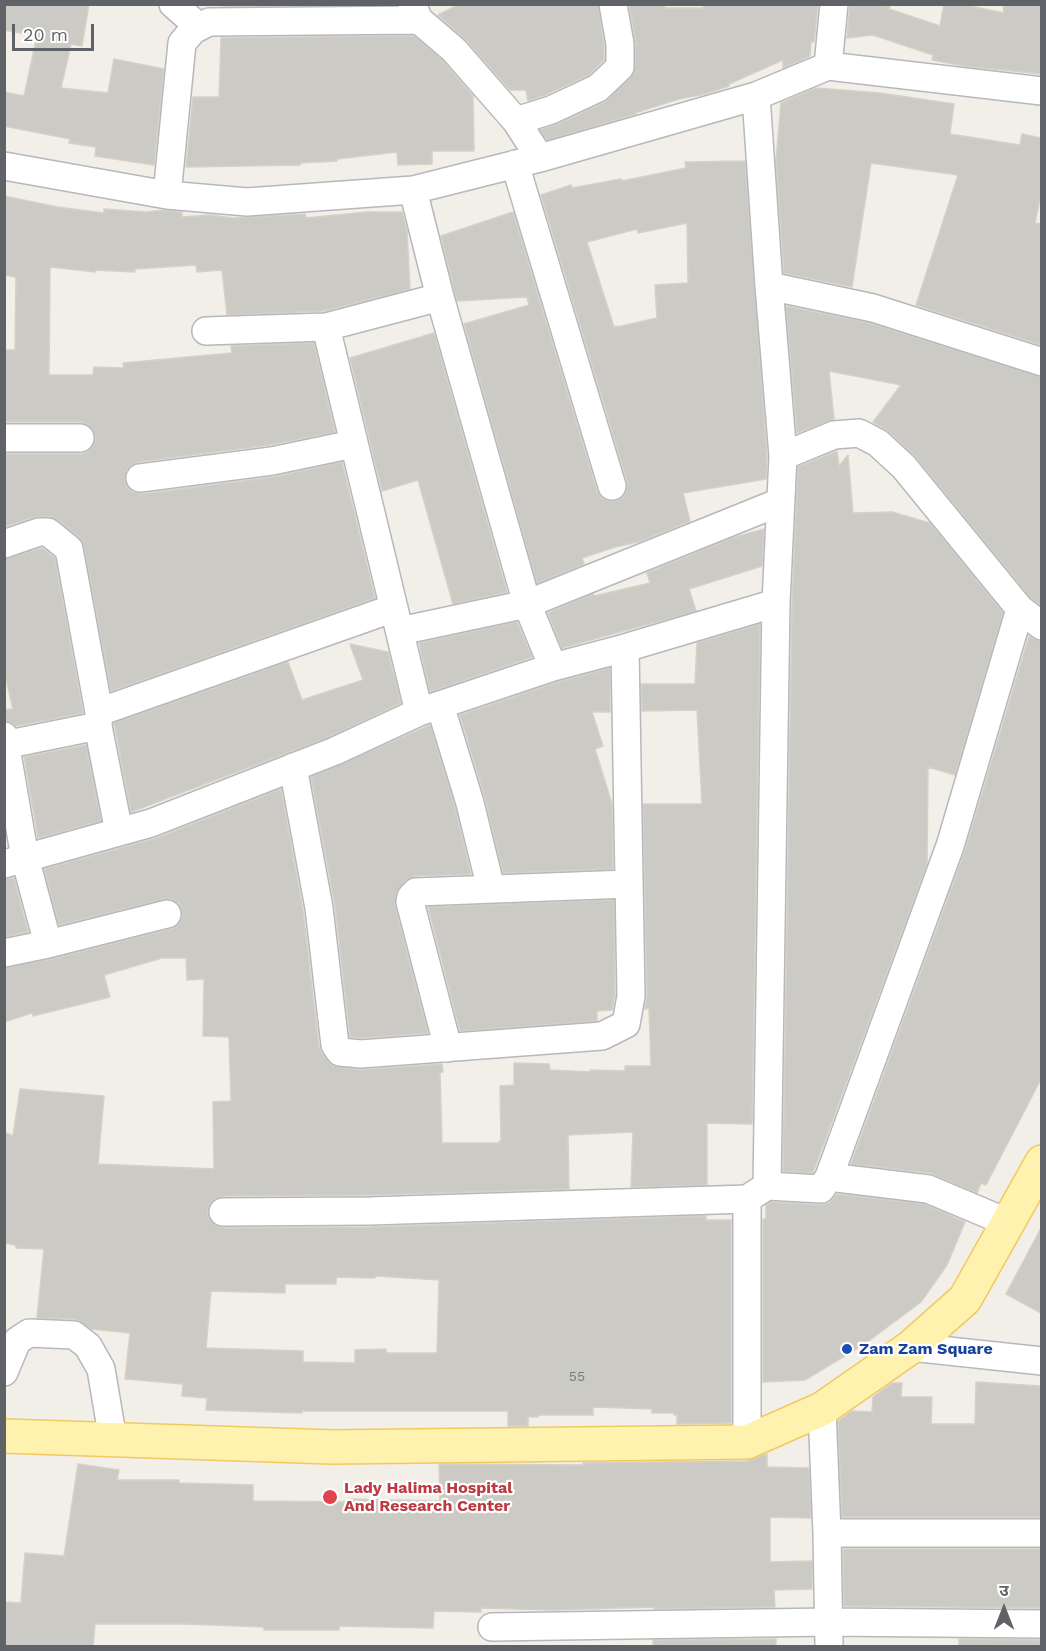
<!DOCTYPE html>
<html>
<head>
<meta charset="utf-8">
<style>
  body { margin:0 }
  #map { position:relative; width:1046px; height:1651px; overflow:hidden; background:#f1efe8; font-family:"Work Sans","Noto Sans Devanagari",sans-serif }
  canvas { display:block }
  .frame { position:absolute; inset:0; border:6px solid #5f6368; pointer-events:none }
  .north { position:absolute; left:974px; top:1579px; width:60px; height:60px; -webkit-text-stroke:4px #fff; paint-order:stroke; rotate:0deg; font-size:16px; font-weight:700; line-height:24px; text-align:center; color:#5f6368 }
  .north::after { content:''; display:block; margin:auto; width:21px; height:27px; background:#5f6368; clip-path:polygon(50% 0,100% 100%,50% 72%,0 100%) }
  .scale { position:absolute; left:12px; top:24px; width:82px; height:27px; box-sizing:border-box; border:3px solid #5f6368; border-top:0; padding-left:8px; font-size:18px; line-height:21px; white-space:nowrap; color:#5f6368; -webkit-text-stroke:4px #fff; paint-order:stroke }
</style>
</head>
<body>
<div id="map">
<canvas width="1046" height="1651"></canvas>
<div class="frame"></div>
<div class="north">उ</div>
<div class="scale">20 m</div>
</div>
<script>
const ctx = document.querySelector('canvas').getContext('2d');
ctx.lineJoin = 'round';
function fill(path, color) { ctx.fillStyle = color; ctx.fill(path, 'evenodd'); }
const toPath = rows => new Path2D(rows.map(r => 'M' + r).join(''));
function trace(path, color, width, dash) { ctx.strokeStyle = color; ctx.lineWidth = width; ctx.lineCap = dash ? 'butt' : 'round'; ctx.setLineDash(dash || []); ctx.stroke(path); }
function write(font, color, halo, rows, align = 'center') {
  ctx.font = font + ' "Work Sans",sans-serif'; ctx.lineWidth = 4.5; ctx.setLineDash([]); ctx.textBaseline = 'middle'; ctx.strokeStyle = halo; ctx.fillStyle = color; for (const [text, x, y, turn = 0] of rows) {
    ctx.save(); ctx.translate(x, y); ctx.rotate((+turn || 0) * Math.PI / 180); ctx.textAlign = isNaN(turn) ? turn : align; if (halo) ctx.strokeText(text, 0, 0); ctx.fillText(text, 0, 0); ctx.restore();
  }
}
const building = toPath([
  [4,4,89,4,82,46,71,44,61,88,108,93,114,59,164,69,154,165,95,156,96,147,69,143,70,139,4,126,4,92,24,96,37,36,4,30,4,4],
  [222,4,358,4,358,5,222,6,222,4],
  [460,4,598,4,604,45,604,60,589,75,545,95,528,101,526,90,510,90,466,40,438,15,460,4],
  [629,4,665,4,665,8,703,8,704,4,818,4,814,42,811,42,810,56,783,68,783,60,729,84,729,86,705,94,679,99,635,113,636,114,547,140,540,130,558,124,605,102,634,74,636,44,629,4],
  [850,4,890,6,889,9,940,26,944,4,960,4,1004,13,1003,4,1041,4,1041,74,964,66,932,60,933,55,873,35,847,38,850,4],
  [382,36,414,36,443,61,473,96,474,151,432,151,432,164,398,165,397,152,337,159,337,161,300,163,300,165,186,167,193,97,219,97,221,38,382,36],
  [816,88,880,93,954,104,950,134,1020,145,1022,134,1041,138,1041,194,1035,223,1041,224,1041,345,916,305,958,175,871,163,852,287,784,273,776,161,781,103,816,88],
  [745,161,767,456,766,479,683,493,690,521,638,542,615,547,582,558,584,564,537,583,464,324,529,305,527,297,457,301,441,236,513,212,597,491,602,498,609,501,616,501,624,496,627,489,627,481,541,195,571,185,572,188,621,179,622,181,686,168,685,162,745,161],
  [687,223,688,283,655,285,657,318,617,327,617,326,614,327,587,242,637,229,638,233,687,223],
  [4,196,57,207,104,213,104,209,146,212,164,210,182,212,182,217,210,215,234,218,305,214,306,218,366,212,402,212,407,231,410,289,324,311,227,315,222,270,197,272,196,265,135,269,135,272,95,270,95,272,50,267,49,375,93,375,94,367,124,368,123,363,232,353,231,346,314,343,335,432,269,445,138,462,131,465,126,471,125,481,127,487,133,492,142,494,274,477,342,462,375,598,111,691,84,546,79,537,58,520,48,516,34,517,4,527,4,454,81,454,87,452,93,446,96,439,93,430,87,424,81,422,4,422,4,350,15,350,16,277,4,275,4,196],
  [786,306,869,323,1041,377,1041,606,1031,598,916,457,888,431,873,422,901,385,829,371,834,419,797,433,786,306],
  [434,333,507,592,453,604,418,480,382,491,350,358,434,333],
  [837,451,839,466,848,455,853,513,892,512,930,523,1003,613,955,775,928,767,927,864,813,1173,783,1171,792,603,798,467,837,451],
  [764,529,762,566,689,589,696,611,562,648,548,613,593,594,594,596,650,583,647,573,732,538,764,529],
  [42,548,55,558,83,713,16,726,10,722,4,721,4,710,13,709,4,670,4,559,42,548],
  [517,622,532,657,430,692,419,643,517,622],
  [760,624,752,1124,707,1123,707,1185,631,1187,633,1132,568,1135,569,1189,370,1195,223,1196,215,1199,210,1204,207,1212,210,1220,216,1226,223,1228,370,1227,706,1216,706,1220,731,1220,731,1423,677,1424,677,1415,674,1415,674,1413,652,1413,652,1409,593,1407,593,1415,538,1415,538,1417,528,1417,528,1426,508,1426,508,1411,302,1411,302,1413,206,1410,207,1398,182,1396,183,1384,125,1379,130,1333,91,1329,75,1319,37,1318,44,1249,16,1248,16,1245,4,1243,4,1132,13,1136,20,1089,104,1096,98,1164,214,1169,213,1102,231,1101,229,1037,203,1036,204,979,187,980,186,958,162,958,104,975,110,997,33,1016,32,1013,4,1022,4,968,52,959,171,929,178,925,182,918,182,910,179,903,172,899,164,899,59,925,44,869,157,838,281,789,303,910,319,1047,322,1054,333,1066,360,1070,442,1064,443,1072,440,1072,442,1143,499,1143,499,1141,501,1141,500,1086,514,1085,514,1063,549,1064,550,1070,590,1072,590,1070,625,1071,625,1066,651,1066,649,1008,645,1009,647,996,643,804,702,804,697,710,642,711,641,684,695,684,697,643,760,624],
  [375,1276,439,1280,437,1353,386,1353,386,1349,355,1350,355,1363,303,1362,303,1351,206,1348,211,1291,285,1293,285,1284,336,1284,336,1277,375,1278,375,1276],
  [1029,636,1041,641,1041,1079,986,1185,981,1183,977,1193,930,1173,851,1164,965,851,1029,636],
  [350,644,388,652,401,703,329,737,131,812,114,723,288,662,302,700,363,680,350,644],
  [610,668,610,712,592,712,603,746,595,749,612,804,613,869,503,873,485,798,460,715,558,682,610,668],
  [430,725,455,807,471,874,415,876,405,881,396,894,395,906,428,1033,361,1038,350,1037,335,906,311,777,430,725],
  [86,745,101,821,38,838,24,757,86,745],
  [14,878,28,932,4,937,4,879,14,878],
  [614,900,615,995,612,1010,597,1011,597,1021,460,1031,428,907,614,900],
  [837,1194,924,1204,965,1222,947,1265,921,1302,866,1343,805,1380,763,1382,763,1219,766,1219,766,1205,771,1202,821,1205,829,1203,837,1194],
  [1041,1228,1041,1313,1006,1294,1041,1228],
  [976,1382,1041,1386,1041,1517,842,1517,838,1421,852,1411,872,1412,873,1397,892,1383,902,1383,901,1397,932,1397,931,1424,975,1424,976,1382],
  [767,1454,767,1467,809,1468,811,1518,770,1517,770,1562,812,1561,812,1589,774,1590,775,1607,654,1609,654,1607,553,1610,481,1608,481,1612,434,1611,433,1628,339,1626,339,1630,264,1630,264,1627,185,1624,95,1624,93,1647,4,1647,4,1602,21,1603,25,1553,64,1556,78,1464,119,1470,117,1480,179,1480,179,1483,253,1485,253,1501,348,1502,348,1499,440,1501,439,1464,583,1465,583,1463,747,1461,767,1454],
  [843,1549,1041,1549,1041,1608,844,1606,843,1549],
  [776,1639,776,1647,653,1647,653,1640,776,1639],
  [959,1639,1041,1640,1041,1647,959,1647,959,1639]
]);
const minor = toPath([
  [173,4,199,27],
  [412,4,419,20,454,50,516,121,540,158],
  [828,66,834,4],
  [756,96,769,286,873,308,1042,362],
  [516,121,551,110,598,88,620,67,620,44,613,4],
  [515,164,612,486],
  [4,166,167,195,247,202,413,190,540,158,756,96,828,66,1042,91],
  [167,195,182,43,193,30,209,22,419,20],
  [326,327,419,712],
  [206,331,326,327,440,297],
  [4,438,80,438],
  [783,456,834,435,859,433,878,443,904,467,1020,609,1042,626],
  [140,478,272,461,353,444],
  [4,544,39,532,48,532,69,549,99,712,98,726,119,832],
  [400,631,527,604,780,502],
  [553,667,625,648,776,603],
  [440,705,470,803,491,889],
  [99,712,394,608],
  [4,736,25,858,48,944],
  [4,745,98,726],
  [293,767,319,908,335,1045,340,1052,361,1054,602,1036,626,1024,631,996,625,648],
  [4,864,151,823,335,751,419,712,553,667,527,604,440,297,413,190],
  [4,953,48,944,167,914],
  [448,1048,410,902,411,897,416,892,628,884],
  [829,1177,950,846,1020,609],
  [767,1186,821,1189,829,1177,928,1189,1009,1223],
  [747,1199,747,1442],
  [223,1212,370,1211,747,1199,767,1186,776,603,783,456,769,286],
  [911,1347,1042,1361],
  [4,1372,17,1341,29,1333,74,1335,88,1346,101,1369,113,1440],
  [822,1409,827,1533,829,1646],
  [827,1533,1042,1533],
  [492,1627,829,1622,1042,1624]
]);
const major = toPath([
  [4,1436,332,1447,747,1442,822,1409,911,1347,965,1299,1042,1162]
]);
const markers = [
  [847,1349,6,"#1a4fb4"],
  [330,1497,8,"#e0444e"]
];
const numberNames = [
  ["55",577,1377]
];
const transitNames = [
  ["Zam Zam Square",859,1349]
];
const healthNames = [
  ["Lady Halima Hospital",344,1488],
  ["And Research Center",344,1506]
];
fill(building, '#cccac5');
trace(building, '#d6d1c6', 1.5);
trace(minor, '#b5b8bc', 30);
trace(major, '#f2c960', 36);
trace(minor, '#fff', 27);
trace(major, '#fff2af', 33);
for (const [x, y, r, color] of markers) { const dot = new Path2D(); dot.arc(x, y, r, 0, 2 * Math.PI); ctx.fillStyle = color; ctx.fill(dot); trace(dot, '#fff', 2); }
write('14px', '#7a7d7f', null, numberNames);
write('bold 16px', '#164399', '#fff', transitNames, 'left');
write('bold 16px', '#be3a42', '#fff', healthNames, 'left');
</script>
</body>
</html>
